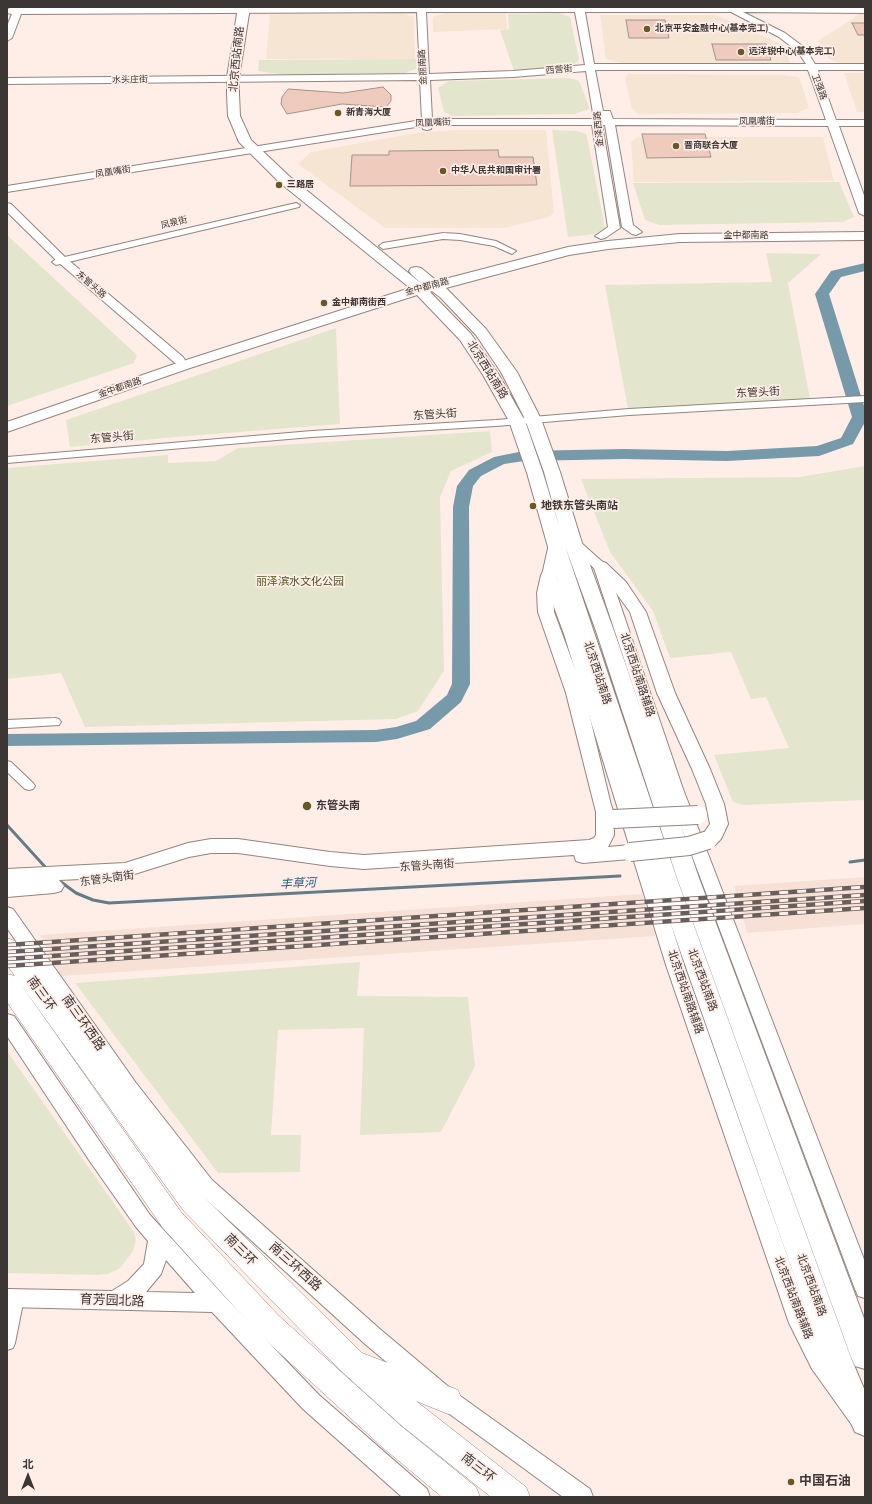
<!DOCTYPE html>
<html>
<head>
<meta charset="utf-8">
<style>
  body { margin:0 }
  #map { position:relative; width:872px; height:1504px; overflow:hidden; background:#ffeee8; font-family:"Archivo Narrow","Noto Sans SC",sans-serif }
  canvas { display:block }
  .frame { position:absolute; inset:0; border:8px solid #3c3634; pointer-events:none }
  .north { position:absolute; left:8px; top:1456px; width:40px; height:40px; -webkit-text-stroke:3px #ffeee8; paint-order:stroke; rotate:0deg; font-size:11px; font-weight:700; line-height:16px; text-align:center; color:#3c3634 }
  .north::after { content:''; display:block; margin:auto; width:14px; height:18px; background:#3c3634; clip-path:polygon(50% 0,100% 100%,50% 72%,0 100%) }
</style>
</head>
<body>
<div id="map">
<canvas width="872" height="1504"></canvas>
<div class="frame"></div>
<div class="north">北</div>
</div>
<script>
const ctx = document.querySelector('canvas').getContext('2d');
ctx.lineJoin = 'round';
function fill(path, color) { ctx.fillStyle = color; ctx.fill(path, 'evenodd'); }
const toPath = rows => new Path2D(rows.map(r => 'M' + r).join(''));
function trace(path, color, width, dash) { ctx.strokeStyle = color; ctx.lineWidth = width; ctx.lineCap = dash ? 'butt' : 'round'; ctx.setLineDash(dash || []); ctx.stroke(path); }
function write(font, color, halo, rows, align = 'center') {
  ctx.font = font + ' "Archivo Narrow","Noto Sans SC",sans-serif'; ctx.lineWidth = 3.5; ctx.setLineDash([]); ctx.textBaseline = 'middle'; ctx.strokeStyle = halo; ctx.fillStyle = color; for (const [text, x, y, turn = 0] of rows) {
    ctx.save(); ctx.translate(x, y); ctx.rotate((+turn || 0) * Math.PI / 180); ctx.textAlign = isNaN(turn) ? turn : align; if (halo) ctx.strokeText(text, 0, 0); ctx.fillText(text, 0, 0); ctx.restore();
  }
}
const commercial = toPath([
  [401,13,414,17,415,59,266,59,270,15,275,14],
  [446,13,506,13,507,29,433,32,433,17],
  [860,14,865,14,865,63,840,63,829,59,818,41],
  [600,15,716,15,785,46,790,64,625,64,606,59],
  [844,73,865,73,865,112,857,112],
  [628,74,783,75,799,77,809,108,797,113,638,114,632,109,625,79],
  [456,130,546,130,554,213,549,217,504,228,385,228,298,164,311,152,416,133],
  [638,137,823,137,834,181,634,182,631,142]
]);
const built = toPath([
  [865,877,865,924,747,933,734,886],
  [642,894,655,936,61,976,40,935]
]);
const green = toPath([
  [559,13,570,17,579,60,573,65,514,71,500,30,509,29,508,14],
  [416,59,416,69,405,73,285,75,258,71,259,60],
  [570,78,579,81,590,109,574,114,452,116,444,112,438,88,449,81],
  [552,130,577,131,586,134,587,137,605,228,595,234,568,237],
  [839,182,854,217,843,222,659,225,645,220,633,183],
  [7,235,137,355,134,363,7,406],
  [766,253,821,254,788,283,810,399,628,409,605,285,772,282],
  [336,328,340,424,176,437,70,447,66,420],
  [490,431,492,452,451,471,440,497,444,671,418,711,396,719,85,727,61,673,7,679,7,468,168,455,168,463,216,461,238,448],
  [865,466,865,800,743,805,733,802,714,755,789,748,766,697,751,699,731,652,670,658,653,611,610,552,581,479,800,477],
  [360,962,357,996,468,997,475,1066,441,1132,360,1135,364,1028,278,1030,271,1135,301,1135,300,1172,218,1173,75,983],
  [7,1051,134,1232,136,1240,133,1251,122,1266,117,1270,108,1274,97,1275,7,1273]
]);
const stream = toPath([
  [7,825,47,869],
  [850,862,865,860],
  [57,879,76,893,93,900,109,903,620,876]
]);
const river = toPath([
  [865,263,865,271,841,277,829,294,865,409,865,422,853,444,819,456,727,461,624,459,524,461,504,464,481,476,473,486,469,507,470,684,461,702,430,729,397,739,376,742,7,746,7,734,376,730,396,727,416,721,447,695,452,684,453,507,457,486,469,470,494,457,524,451,624,449,727,451,817,446,841,438,852,417,815,294,831,271,865,263]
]);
const building = toPath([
  [626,20,665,20,669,38,629,38,626,20],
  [852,23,865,23,865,35,858,35,852,23],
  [712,44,766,44,771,60,716,60,712,44],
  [383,87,391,95,391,101,386,107,342,104,287,114,281,104,282,97,288,89,343,93,383,87],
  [642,134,705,134,711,157,647,158,642,134],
  [498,150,499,157,533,157,537,185,350,186,352,155,389,155,389,151,498,150]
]);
const minor = toPath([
  [296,203,300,205,299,207,56,265,52,262,56,259,296,203],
  [443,233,460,234,496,241,516,251,512,254,494,246,460,240,443,239,383,249,379,246,383,243,443,233],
  [865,396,865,402,629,415,496,426,312,437,7,463,7,457,312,431,496,420,629,409,865,396],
  [55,718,59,719,61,722,59,725,7,728,7,720,55,718],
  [7,761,11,762,33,783,35,786,33,789,29,790,25,789,7,772,7,761],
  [16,1291,22,1293,24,1298,15,1343,13,1348,7,1350,7,1303,10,1293,16,1291]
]);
const tertiary = toPath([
  [14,7,865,7,865,13,743,12,785,33,805,48,815,64,865,64,865,70,818,70,836,120,865,120,865,126,839,126,865,198,865,216,859,213,828,126,615,125,633,225,642,232,636,235,632,234,622,227,605,125,602,125,620,228,605,238,601,239,595,236,608,227,592,125,432,125,431,129,427,130,423,129,422,126,7,192,7,186,422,120,420,80,7,84,7,78,420,74,417,12,21,14,12,38,7,41,7,26,12,14,7,13,7,9,14,7],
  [426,12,575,12,585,65,513,71,429,74,426,12],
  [585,12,731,12,779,37,798,52,806,64,594,64,585,12],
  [595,70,808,70,826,120,613,119,610,111,603,111,595,70],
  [586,71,594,119,432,119,430,80,513,77,586,71],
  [7,203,11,204,66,258,183,357,185,360,183,363,175,363,58,262,7,212,7,203],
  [573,539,578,540,607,566,683,789,865,1262,865,1298,858,1296,855,1289,667,789,594,568,568,546,566,543,568,540,573,539],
  [556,540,561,541,563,544,556,575,578,634,684,965,810,1320,828,1355,865,1407,865,1436,857,1432,812,1369,789,1323,666,965,564,634,542,575,549,544,551,541,556,540],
  [7,907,13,909,136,1083,212,1180,381,1330,456,1393,590,1489,593,1497,563,1497,440,1407,365,1344,198,1192,122,1095,7,928,7,907],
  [7,1014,14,1016,150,1215,224,1296,319,1395,427,1489,430,1497,402,1497,303,1409,212,1312,7,1307,7,1289,112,1291,128,1281,144,1264,148,1241,136,1227,89,1160,7,1036,7,1014],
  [166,1260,195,1293,146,1292,161,1274,166,1260]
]);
const secondary = toPath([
  [600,561,606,563,626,582,646,612,675,693,710,769,724,804,728,824,721,839,715,845,708,847,701,845,699,840,710,824,706,804,692,769,657,693,630,612,614,590,592,566,594,563,600,561],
  [549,570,555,572,557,575,553,593,554,612,584,693,611,805,614,813,620,814,622,819,620,824,614,825,614,835,608,847,630,845,637,847,640,852,637,857,630,859,583,863,576,861,574,855,364,869,330,866,238,853,211,853,189,857,125,877,59,880,64,886,61,891,54,893,7,897,7,869,125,863,188,843,211,839,238,839,330,852,364,855,589,840,594,838,596,835,596,812,566,693,538,612,537,593,541,575,543,572,549,570]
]);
const primary = toPath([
  [238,7,250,7,239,78,239,94,240,116,251,140,289,176,423,285,411,274,409,271,411,268,416,267,421,268,437,281,568,247,608,241,680,234,865,232,865,240,680,242,608,249,569,255,446,288,486,329,517,372,541,419,560,472,582,543,614,631,699,878,865,1321,865,1369,855,1366,851,1357,677,878,596,631,565,546,677,879,851,1358,865,1391,865,1436,855,1432,823,1358,655,879,556,575,527,473,509,421,483,375,460,340,417,295,190,368,7,432,7,422,180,362,410,288,279,182,239,142,228,116,227,94,227,78,238,7],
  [432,291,441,298,476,335,501,372,525,419,544,472,559,526,543,473,525,421,499,375,471,334,430,292,432,291]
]);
const trunk = toPath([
  [7,938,15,941,201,1194,362,1353,458,1390,462,1400,458,1410,448,1414,416,1401,526,1487,530,1497,491,1497,401,1425,339,1369,183,1210,19,982,181,1212,279,1316,401,1426,476,1487,480,1497,442,1497,381,1446,259,1334,163,1228,7,1002,7,974,15,976,7,965,7,938]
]);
const rail = toPath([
  [7,945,865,887],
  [7,952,865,895],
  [7,959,865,901],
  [7,966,865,908]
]);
const secondaryBridge = toPath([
  [613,819,698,815],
  [630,852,689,846,708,840]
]);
const markers = [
  [647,29,4,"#685826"],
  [741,52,4,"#685826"],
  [338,113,4,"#685826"],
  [676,146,4,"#685826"],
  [443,171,4,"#685826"],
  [279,185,4,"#685826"],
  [324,303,4,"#685826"],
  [533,506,4,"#685826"],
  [307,806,5,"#685826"],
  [791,1482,4,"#685826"]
];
const farPoinames = [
  ["北京平安金融中心(基本完工)",655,29],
  ["远洋锐中心(基本完工)",749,52],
  ["新青海大厦",346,113],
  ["晋商联合大厦",684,146],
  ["中华人民共和国审计署",451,171],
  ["三路居",287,185],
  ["金中都南街西",332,303]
];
const farStreetnames = [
  ["金丽南路",423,67,-93],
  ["西营街",559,70,-5],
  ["水头庄街",130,80,-1],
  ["卫强路",819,87,70],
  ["凤凰嘴街",757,122],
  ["凤凰嘴街",433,123,-3],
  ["金泽西路",599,129,-95],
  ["凤凰嘴街",113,172,-9],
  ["凤泉街",174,223,-13],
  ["金中都南路",746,236],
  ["东管头路",91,285,41],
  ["金中都南路",427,287,-15],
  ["金中都南路",120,388,-19]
];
const streetNames = [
  ["北京西站南路",237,59,-84],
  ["北京西站南路",487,370,58],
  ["东管头街",758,393,-3],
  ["东管头街",435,415,-4],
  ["东管头街",112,438,-5],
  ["北京西站南路",597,673,72],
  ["北京西站南路辅路",637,675,72],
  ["东管头南街",427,866,-4],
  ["东管头南街",107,879,-8],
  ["北京西站南路",702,980,70],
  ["北京西站南路辅路",685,992,71],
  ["北京西站南路",811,1285,70],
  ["北京西站南路辅路",793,1298,69]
];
const poiNames = [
  ["地铁东管头南站",541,506],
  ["东管头南",316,806]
];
const parkNames = [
  ["丽泽滨水文化公园",300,582]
];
const waterNames = [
  ["丰草河",298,884,-3]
];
const nearStreetnames = [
  ["南三环",41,994,54],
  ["南三环西路",83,1023,55],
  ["南三环",240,1250,45],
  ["南三环西路",295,1267,42],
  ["育芳园北路",112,1301,2],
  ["南三环",478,1468,38]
];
const nearPoinames = [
  ["中国石油",799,1482]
];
fill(commercial, '#f6e5d3');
fill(built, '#f7e0d6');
fill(green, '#e3e6cc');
trace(stream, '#657c86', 3);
fill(river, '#769aa9');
fill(building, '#efcbbd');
trace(building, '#a2938d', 1);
trace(minor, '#93847e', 2);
trace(tertiary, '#93847e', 2);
trace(secondary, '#93847e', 2);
trace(primary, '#93847e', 2);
trace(trunk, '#93847e', 1);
fill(minor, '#fff');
fill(tertiary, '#fff');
fill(secondary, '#fff');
fill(primary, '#fff');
fill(trunk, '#fff');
trace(rail, '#685f5c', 4.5);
trace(rail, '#ffeee8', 3, [9]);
trace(secondaryBridge, '#93847e', 20, []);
trace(secondaryBridge, '#fff', 18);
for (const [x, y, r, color] of markers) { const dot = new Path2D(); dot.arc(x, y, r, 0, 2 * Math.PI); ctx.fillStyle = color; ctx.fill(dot); trace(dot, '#ffeee8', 1.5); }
write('bold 9px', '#3c3634', '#ffeee8', farPoinames, 'left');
write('9px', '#3c3634', '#ffeee8', farStreetnames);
write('11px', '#3c3634', '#ffeee8', streetNames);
write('bold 11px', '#3c3634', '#ffeee8', poiNames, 'left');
write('11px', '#535620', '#ffeee8', parkNames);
write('italic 12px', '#1b5e76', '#ffeee8', waterNames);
write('13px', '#3c3634', '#ffeee8', nearStreetnames);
write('bold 13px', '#3c3634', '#ffeee8', nearPoinames, 'left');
</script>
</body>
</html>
